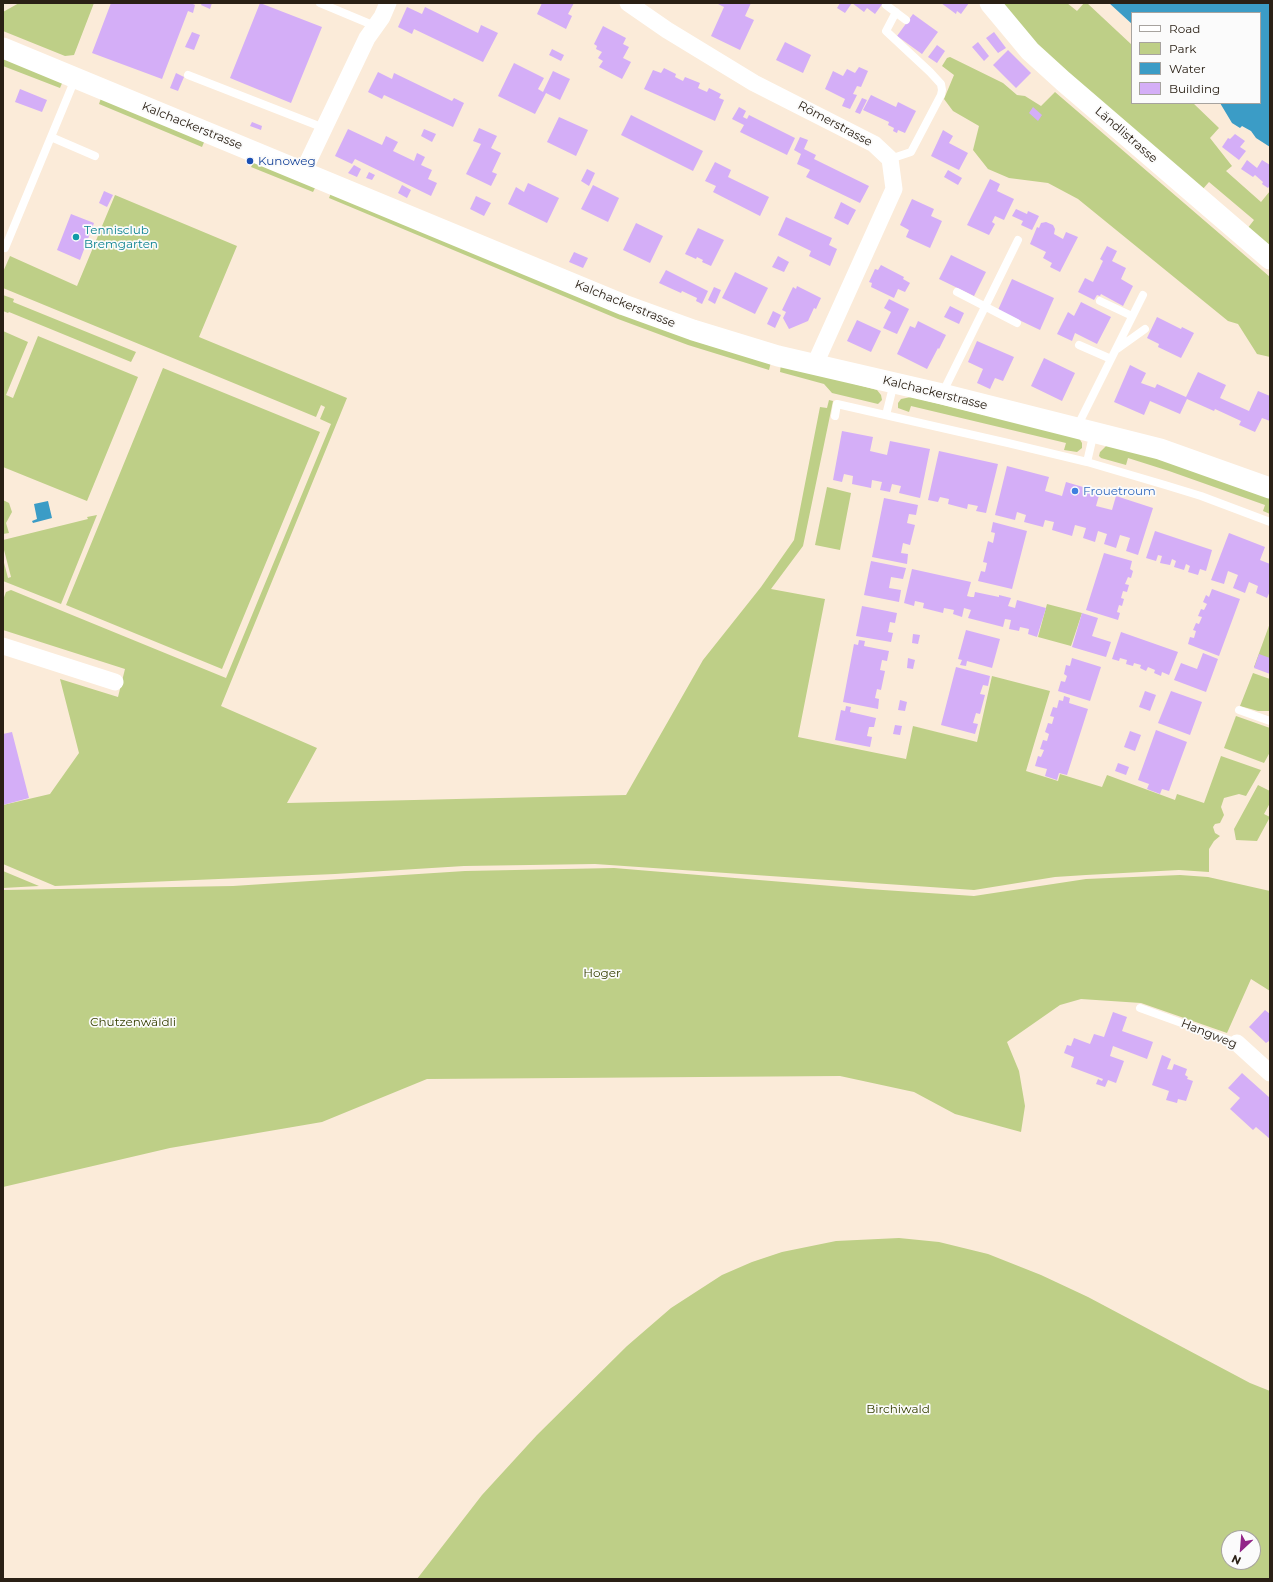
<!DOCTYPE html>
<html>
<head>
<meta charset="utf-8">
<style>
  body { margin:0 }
  #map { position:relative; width:1273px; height:1582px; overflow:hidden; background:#fbebd9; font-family:Montserrat,sans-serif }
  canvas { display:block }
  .frame { position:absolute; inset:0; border:4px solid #2a2015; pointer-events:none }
  .legend { position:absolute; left:1131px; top:12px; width:130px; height:92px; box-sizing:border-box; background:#fbfbfb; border:1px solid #a7a39f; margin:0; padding:5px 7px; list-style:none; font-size:12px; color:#2a2015 }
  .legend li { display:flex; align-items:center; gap:8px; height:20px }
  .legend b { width:20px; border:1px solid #a7a39f }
  .north { position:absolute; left:1221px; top:1530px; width:40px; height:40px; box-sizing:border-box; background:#fbfbfb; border:1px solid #a7a39f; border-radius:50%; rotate:206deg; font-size:11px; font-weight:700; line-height:16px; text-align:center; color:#2a2015 }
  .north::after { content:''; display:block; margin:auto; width:14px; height:18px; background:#922688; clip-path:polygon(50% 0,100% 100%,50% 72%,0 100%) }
</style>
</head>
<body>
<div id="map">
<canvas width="1273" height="1582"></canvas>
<div class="frame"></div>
<ul class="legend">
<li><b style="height:5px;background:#fff"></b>Road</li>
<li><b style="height:11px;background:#becf87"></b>Park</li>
<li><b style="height:11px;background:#3b9cc6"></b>Water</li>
<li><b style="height:11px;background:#d4aef7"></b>Building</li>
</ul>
<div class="north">N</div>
</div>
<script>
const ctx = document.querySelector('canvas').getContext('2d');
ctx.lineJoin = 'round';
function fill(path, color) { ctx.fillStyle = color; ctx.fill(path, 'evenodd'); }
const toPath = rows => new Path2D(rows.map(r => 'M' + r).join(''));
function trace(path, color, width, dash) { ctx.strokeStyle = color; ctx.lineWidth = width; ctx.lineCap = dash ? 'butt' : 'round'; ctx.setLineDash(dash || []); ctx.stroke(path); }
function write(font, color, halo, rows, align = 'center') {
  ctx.font = font + ' Montserrat,sans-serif'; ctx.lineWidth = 3.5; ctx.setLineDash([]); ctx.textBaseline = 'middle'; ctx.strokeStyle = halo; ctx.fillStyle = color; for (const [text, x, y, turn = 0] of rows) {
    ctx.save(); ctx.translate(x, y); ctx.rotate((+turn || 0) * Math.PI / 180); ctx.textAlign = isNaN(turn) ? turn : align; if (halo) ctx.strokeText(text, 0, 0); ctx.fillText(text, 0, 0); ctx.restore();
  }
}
const green = toPath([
  [19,3,94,3,74,55,65,56,3,31,3,12],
  [1002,3,1067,3,1077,11,1084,3,1087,3,1132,45,1132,103,1193,103,1219,128,1210,138,1232,166,1226,171,1261,202,1270,191,1270,249,1247,229,1254,220,1209,182,1202,190,1041,51],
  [3,57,63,81,60,88,3,66],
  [950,57,1003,83,1017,95,1025,96,1041,106,1055,92,1270,277,1270,357,1257,354,1238,324,1228,321,1078,199,1048,183,1009,178,988,169,973,150,979,126,953,111,944,99,954,75,942,66,947,58],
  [101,98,205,140,202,147,99,104],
  [254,161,316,186,313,192,251,167],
  [331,193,771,362,769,370,688,345,618,319,329,198],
  [115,195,237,246,199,337,347,398,221,706,317,748,287,803,626,795,703,660,761,587,794,540,820,407,827,408,829,400,833,401,803,546,771,589,825,599,798,737,906,759,913,726,977,742,992,676,1050,691,1026,771,1058,781,1060,774,1102,787,1107,775,1175,800,1177,794,1204,803,1221,756,1261,770,1246,796,1239,794,1224,798,1221,807,1224,815,1220,823,1215,824,1213,827,1215,833,1220,836,1214,841,1209,849,1209,872,1179,870,1086,875,1055,877,974,890,595,864,464,866,335,874,55,886,3,864,3,805,50,794,79,753,60,679,118,697,125,669,3,630,3,600,6,592,11,590,226,678,331,424,320,419,325,407,321,405,316,417,3,288,3,272,10,256,77,286],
  [3,295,14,299,13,302,136,352,131,362,9,312,8,313,3,311],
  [3,331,28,342,6,395,13,398,38,336,138,377,87,501,3,467],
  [781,364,877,390,881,395,882,400,878,404,832,393,824,384,780,372],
  [163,368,320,432,222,669,66,605],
  [911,397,1079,438,1082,443,1082,448,1077,452,1064,450,1066,443,911,406,909,412,898,408,898,403,901,399],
  [1107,445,1172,462,1270,497,1270,514,1263,511,1265,505,1169,471,1128,458,1126,465,1101,458,1099,456,1100,452],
  [827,487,851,493,840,550,815,545],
  [3,500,9,503,12,512,6,523,9,533,3,534],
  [97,515,61,604,3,581,3,559,8,578,11,577,3,546,3,540,88,519,87,517],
  [1047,604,1082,613,1071,646,1038,637],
  [1270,623,1270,673,1254,667],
  [1253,673,1270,679,1270,711,1258,711,1240,706],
  [1236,716,1270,728,1270,752,1264,763,1224,748],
  [1258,785,1270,791,1270,803,1264,814,1270,817,1257,841,1236,840,1234,829],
  [614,868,868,889,974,896,1086,879,1180,875,1208,877,1270,891,1270,991,1251,979,1227,1033,1141,1003,1081,999,1060,1005,1007,1042,1019,1071,1025,1106,1021,1132,955,1114,914,1092,840,1076,427,1079,322,1122,170,1148,3,1187,3,890,233,886,465,871],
  [3,871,39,886,3,888],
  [899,1238,939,1242,988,1254,1041,1275,1088,1297,1250,1383,1270,1391,1270,1579,417,1579,482,1495,537,1435,627,1346,671,1308,722,1275,752,1262,782,1252,836,1241],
  [1229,1538,1253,1538,1253,1562,1229,1562]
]);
const water = toPath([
  [1109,3,1270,3,1270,147,1256,138,1251,131,1242,126,1240,128,1232,123,1220,103,1260,103,1260,13,1132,13,1132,24],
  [48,501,52,518,33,523,32,521,37,519,34,504]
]);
const building = toPath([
  [111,3,191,3,195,5,193,13,188,11,162,79,92,53],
  [202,3,212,3,210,9,201,5],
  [260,3,322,27,291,103,230,78],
  [542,3,574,3,568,14,572,16,566,29,537,14],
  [716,3,751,3,745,16,754,20,740,50,711,36,724,7],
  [840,3,883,3,875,14,867,8,864,12,852,3,845,13,837,8],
  [941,3,969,3,961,14,957,11,956,14],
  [407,7,422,14,425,7,478,33,481,25,498,33,483,62,414,29,412,34,398,27],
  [913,14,938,32,922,54,897,36],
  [603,26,626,38,623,44,629,47,623,58,631,62,622,79,599,67,603,61,598,58,602,52,596,49,597,46,594,44],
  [192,32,200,35,194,50,185,47],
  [994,32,1006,48,998,53,986,38],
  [785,42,811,55,803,73,776,60],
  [978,42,989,56,984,61,972,47],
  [937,45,945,51,937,63,928,57],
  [552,49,564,55,561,61,549,55],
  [1008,50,1031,73,1016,88,993,65],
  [514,63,544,78,538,89,543,92,553,71,570,79,560,100,546,93,535,114,498,96],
  [859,67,868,71,861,87,857,86,853,94,857,95,850,109,842,106,845,99,825,89,833,71,843,76,847,69,855,73],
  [664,68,676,74,675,77,683,81,685,77,700,83,698,88,707,92,709,88,721,94,719,98,724,100,715,121,644,89,653,70,661,73],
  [378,72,392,79,394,73,452,101,454,98,464,103,453,127,384,95,382,99,368,92],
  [176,73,184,77,178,91,170,88],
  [20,89,47,100,42,112,15,102],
  [871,95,896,107,898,102,916,111,905,133,898,130,897,133,893,131,894,128,888,125,889,122,863,110],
  [862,98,867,100,860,114,855,112],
  [739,107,746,111,743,117,747,119,749,115,795,138,787,155,740,132,744,125,732,119],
  [1033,107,1042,115,1038,121,1029,113],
  [631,115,703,151,693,171,621,135],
  [559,117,588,130,576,156,547,142],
  [252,122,262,126,261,130,250,126],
  [479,128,497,136,491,148,501,153,492,172,497,174,491,186,466,174,481,144,473,141],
  [348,129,382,145,386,136,398,142,393,151,414,161,417,153,425,157,421,165,432,170,428,179,437,183,431,196,355,159,352,164,335,156],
  [424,129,436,134,432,142,421,136],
  [943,130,953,136,949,143,968,153,959,170,931,156],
  [1235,134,1245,141,1240,147,1246,151,1239,160,1222,147,1228,138,1230,139],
  [800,137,808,140,804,149,816,155,814,159,869,186,860,203,806,177,810,170,797,164,801,154,794,150],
  [1247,160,1257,168,1262,160,1270,165,1270,185,1268,188,1262,184,1263,182,1255,175,1253,177,1241,169],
  [715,162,731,170,728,177,769,197,760,216,713,192,716,186,705,181],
  [354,165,361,169,357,177,348,173],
  [587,169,595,173,589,186,581,181],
  [948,170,962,178,958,185,944,177],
  [369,172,375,175,372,180,366,178],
  [990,179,1000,184,997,191,1014,199,1004,220,995,216,992,222,995,224,989,235,967,225],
  [528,183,559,198,547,223,508,204,516,187,524,192],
  [402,185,411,190,407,198,398,193],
  [593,185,619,198,608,222,581,209],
  [104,191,113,195,107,207,99,203],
  [476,196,491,203,484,216,470,209],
  [912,199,934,209,931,216,942,221,930,248,906,237,909,230,900,225],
  [841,202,856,210,848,225,834,218],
  [1016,209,1027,214,1028,211,1039,216,1032,230,1021,225,1023,221,1012,216],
  [71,214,94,223,80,260,57,250],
  [786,217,832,238,829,245,837,249,830,266,809,256,811,251,778,235],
  [1046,222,1053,225,1055,229,1054,234,1063,239,1066,232,1078,237,1060,272,1050,267,1052,263,1043,258,1046,252,1030,244,1037,227,1039,228,1041,223],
  [636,223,663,236,650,263,623,250],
  [698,228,724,240,711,266,702,262,703,260,697,257,696,259,685,254],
  [1107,246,1117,251,1112,261,1126,268,1121,279,1133,286,1123,306,1101,294,1100,296,1097,295,1094,300,1078,292,1085,278,1093,282,1103,261,1100,259],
  [574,252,588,258,583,268,569,262],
  [951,255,986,272,974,296,939,279],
  [778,256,789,262,784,272,772,267],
  [881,265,904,277,903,279,910,283,905,292,898,289,894,298,871,287,872,283,869,282,875,269,878,270],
  [666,270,708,291,702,304,696,301,697,298,682,291,681,293,659,283],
  [735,272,768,288,755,314,722,298],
  [1012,279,1054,298,1040,330,998,310],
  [797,286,821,298,816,309,814,308,808,321,789,329,783,318,786,312,782,310,793,287,796,289],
  [714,287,721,290,715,304,708,300],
  [889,299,909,309,897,334,883,328,891,312,884,308],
  [1081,302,1111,317,1097,344,1075,333,1072,341,1057,334,1068,312,1074,316],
  [950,306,964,313,959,324,944,317],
  [773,311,781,315,775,328,767,324],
  [1157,317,1181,329,1182,327,1194,333,1181,358,1158,347,1159,344,1147,338],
  [857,320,881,331,871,352,847,341],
  [918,321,946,335,939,349,938,348,927,369,897,354,910,326,915,328],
  [977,341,1014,357,1003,381,995,378,990,389,977,383,983,369,968,362],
  [1044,358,1075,373,1062,401,1031,386],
  [1130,365,1146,373,1141,383,1155,388,1157,384,1186,397,1198,372,1226,385,1220,398,1249,411,1258,391,1270,396,1270,421,1262,418,1255,432,1239,425,1241,421,1215,409,1214,411,1187,399,1180,414,1150,401,1144,415,1114,402],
  [842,431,873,437,870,451,887,455,890,441,930,449,920,498,899,493,901,486,892,484,890,492,880,490,882,482,872,480,871,488,852,484,853,476,844,474,842,482,833,480],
  [939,451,998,464,986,513,976,511,978,506,968,504,967,509,948,504,949,499,940,497,938,502,928,500],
  [1007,466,1049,477,1045,491,1062,496,1066,482,1100,492,1096,506,1112,510,1116,496,1153,508,1138,555,1126,551,1130,538,1120,535,1116,548,1104,544,1107,534,1098,531,1095,542,1083,538,1086,528,1075,525,1072,536,1052,530,1054,522,1045,520,1043,527,1024,522,1026,515,1017,512,1015,520,995,515],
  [884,498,918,505,916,515,909,514,907,523,915,525,910,545,903,543,901,553,908,554,907,564,872,557],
  [993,522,1027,531,1012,589,978,581,981,571,985,572,987,563,983,562,988,541,993,543,995,533,991,532],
  [1155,531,1212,550,1206,571,1200,569,1198,575,1188,572,1190,566,1186,564,1184,570,1174,567,1176,561,1172,559,1170,565,1160,563,1162,556,1158,555,1156,561,1146,558],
  [1229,533,1265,547,1260,560,1270,564,1270,591,1267,598,1256,593,1258,586,1249,582,1245,593,1233,588,1238,575,1228,571,1224,584,1211,580],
  [1104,553,1132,561,1130,569,1133,571,1131,578,1128,577,1125,584,1129,585,1127,592,1123,591,1121,598,1124,599,1122,606,1119,605,1117,612,1120,613,1118,620,1086,610],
  [871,561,906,568,903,579,891,577,889,588,901,590,899,602,864,595],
  [912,569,971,582,967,596,971,597,974,597,975,592,999,597,999,595,1011,598,1008,606,1015,608,1017,600,1046,608,1037,637,1028,634,1029,629,1020,627,1019,631,1009,629,1011,620,1005,619,1003,627,968,618,971,610,964,608,962,617,953,614,954,610,944,608,943,613,923,608,924,603,915,601,914,606,904,603],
  [1212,589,1240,599,1219,656,1188,644,1190,637,1194,638,1196,631,1193,630,1196,623,1199,624,1202,617,1198,616,1201,609,1204,610,1207,604,1203,602,1206,595,1209,597],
  [862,606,897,613,895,623,890,622,888,632,893,633,891,642,856,636],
  [1082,613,1098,618,1092,636,1111,642,1106,657,1072,647],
  [966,630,1000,639,992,668,967,661,966,666,960,665,962,660,958,659],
  [1121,632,1178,652,1169,675,1162,672,1161,676,1154,673,1155,670,1148,667,1146,671,1140,668,1141,665,1134,663,1133,666,1126,664,1127,660,1120,658,1119,661,1112,659],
  [913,634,920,635,918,644,912,643],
  [859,640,865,641,864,646,889,651,887,661,882,660,880,670,885,671,881,690,877,689,875,698,879,699,878,709,843,702,854,644,858,645],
  [1203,653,1218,659,1206,692,1174,680,1181,663,1197,669],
  [1259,654,1270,658,1270,674,1254,668],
  [908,658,915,660,913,669,907,668],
  [1072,658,1101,667,1090,701,1058,691,1061,681,1065,682,1067,676,1064,674,1066,665,1070,666],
  [956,667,990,676,988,686,983,685,980,694,985,695,980,714,976,713,973,723,978,724,975,734,941,725],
  [1145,691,1156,695,1150,711,1139,707],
  [1171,691,1202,702,1190,735,1158,723],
  [1064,696,1070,698,1069,703,1088,709,1067,775,1059,773,1057,780,1045,776,1047,769,1035,766,1038,756,1041,757,1044,750,1040,749,1043,740,1047,741,1049,734,1045,732,1048,723,1052,724,1054,717,1050,716,1053,707,1057,708,1059,700,1063,701],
  [900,700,907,702,905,711,898,710],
  [846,706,851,707,850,712,876,718,874,727,869,727,867,736,872,737,870,747,835,740,841,710,845,711],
  [895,725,902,726,900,735,893,734],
  [1156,730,1187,742,1169,791,1162,789,1160,794,1147,789,1149,784,1138,780],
  [1130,731,1141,735,1135,751,1124,747],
  [12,732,29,798,3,805,3,734],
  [1118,763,1129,767,1126,775,1115,771],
  [1265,1010,1270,1014,1270,1042,1269,1041,1266,1043,1249,1027],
  [1113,1012,1127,1017,1122,1031,1153,1042,1147,1059,1113,1046,1110,1056,1124,1061,1116,1083,1108,1080,1105,1087,1096,1084,1098,1079,1102,1081,1103,1079,1071,1067,1074,1057,1064,1053,1067,1045,1071,1046,1074,1038,1090,1044,1094,1034,1104,1037],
  [1162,1055,1171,1059,1167,1069,1172,1070,1174,1064,1187,1069,1185,1075,1188,1077,1187,1079,1193,1081,1186,1101,1178,1099,1177,1103,1166,1100,1169,1091,1152,1085],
  [1242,1073,1270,1098,1270,1139,1256,1127,1253,1130,1230,1109,1240,1098,1228,1088]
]);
const service = toPath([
  [320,3,375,26],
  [886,5,906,20],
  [188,75,324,128],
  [51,137,95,156],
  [890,159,911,152,941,95,942,90,941,84,930,72,886,31,896,12],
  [5,248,75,79],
  [957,292,1017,323],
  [1100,301,1132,316],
  [1079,345,1111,359],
  [1117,349,1145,329],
  [942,394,1018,240],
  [886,415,894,383],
  [835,416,837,404,1008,443,1087,462,1165,485,1201,496,1270,522],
  [1077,427,1143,295],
  [1087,462,1094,432],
  [1239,710,1270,721],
  [1140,1008,1237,1043]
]);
const minor = toPath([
  [628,3,667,30,754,83,874,144,890,159,894,189,815,364],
  [303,172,367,38,382,17,388,3],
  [3,646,115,682],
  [1237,1043,1270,1073]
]);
const tertiary = toPath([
  [990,3,1030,51,1063,81,1270,259],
  [3,48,624,305,693,330,778,356,942,394,1160,449,1270,488]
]);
const markers = [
  [250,161,4,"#1a4fb4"],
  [76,237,4,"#0f9aa8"],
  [1075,491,4,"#3f7fe0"]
];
const streetNames = [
  ["Römerstrasse",835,124,28],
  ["Kalchackerstrasse",192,126,22],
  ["Ländlistrasse",1126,135,41],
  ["Kalchackerstrasse",625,304,22],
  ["Kalchackerstrasse",935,393,14],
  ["Hangweg",1209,1034,22]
];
const transitNames = [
  ["Kunoweg",258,161]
];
const cultureNames = [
  ["Tennisclub",84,230],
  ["Bremgarten",84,244]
];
const shopNames = [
  ["Frouetroum",1083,491]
];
const parkNames = [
  ["Hoger",602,973],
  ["Chutzenwäldli",133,1022],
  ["Birchiwald",898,1409]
];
fill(green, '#becf87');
fill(water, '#3b9cc6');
fill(building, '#d4aef7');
trace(service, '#fff', 8);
trace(minor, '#fff', 17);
trace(tertiary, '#fff', 21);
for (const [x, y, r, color] of markers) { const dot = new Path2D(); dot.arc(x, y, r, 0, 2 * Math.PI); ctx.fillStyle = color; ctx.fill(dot); trace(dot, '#fbfbfb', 1.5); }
write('12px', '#2a2015', '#fbfbfb', streetNames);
write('12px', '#164399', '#fbfbfb', transitNames, 'left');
write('12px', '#0d838f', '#fbfbfb', cultureNames, 'left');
write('12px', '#366cbe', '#fbfbfb', shopNames, 'left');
write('12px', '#353f00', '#fbfbfb', parkNames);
</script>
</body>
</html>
